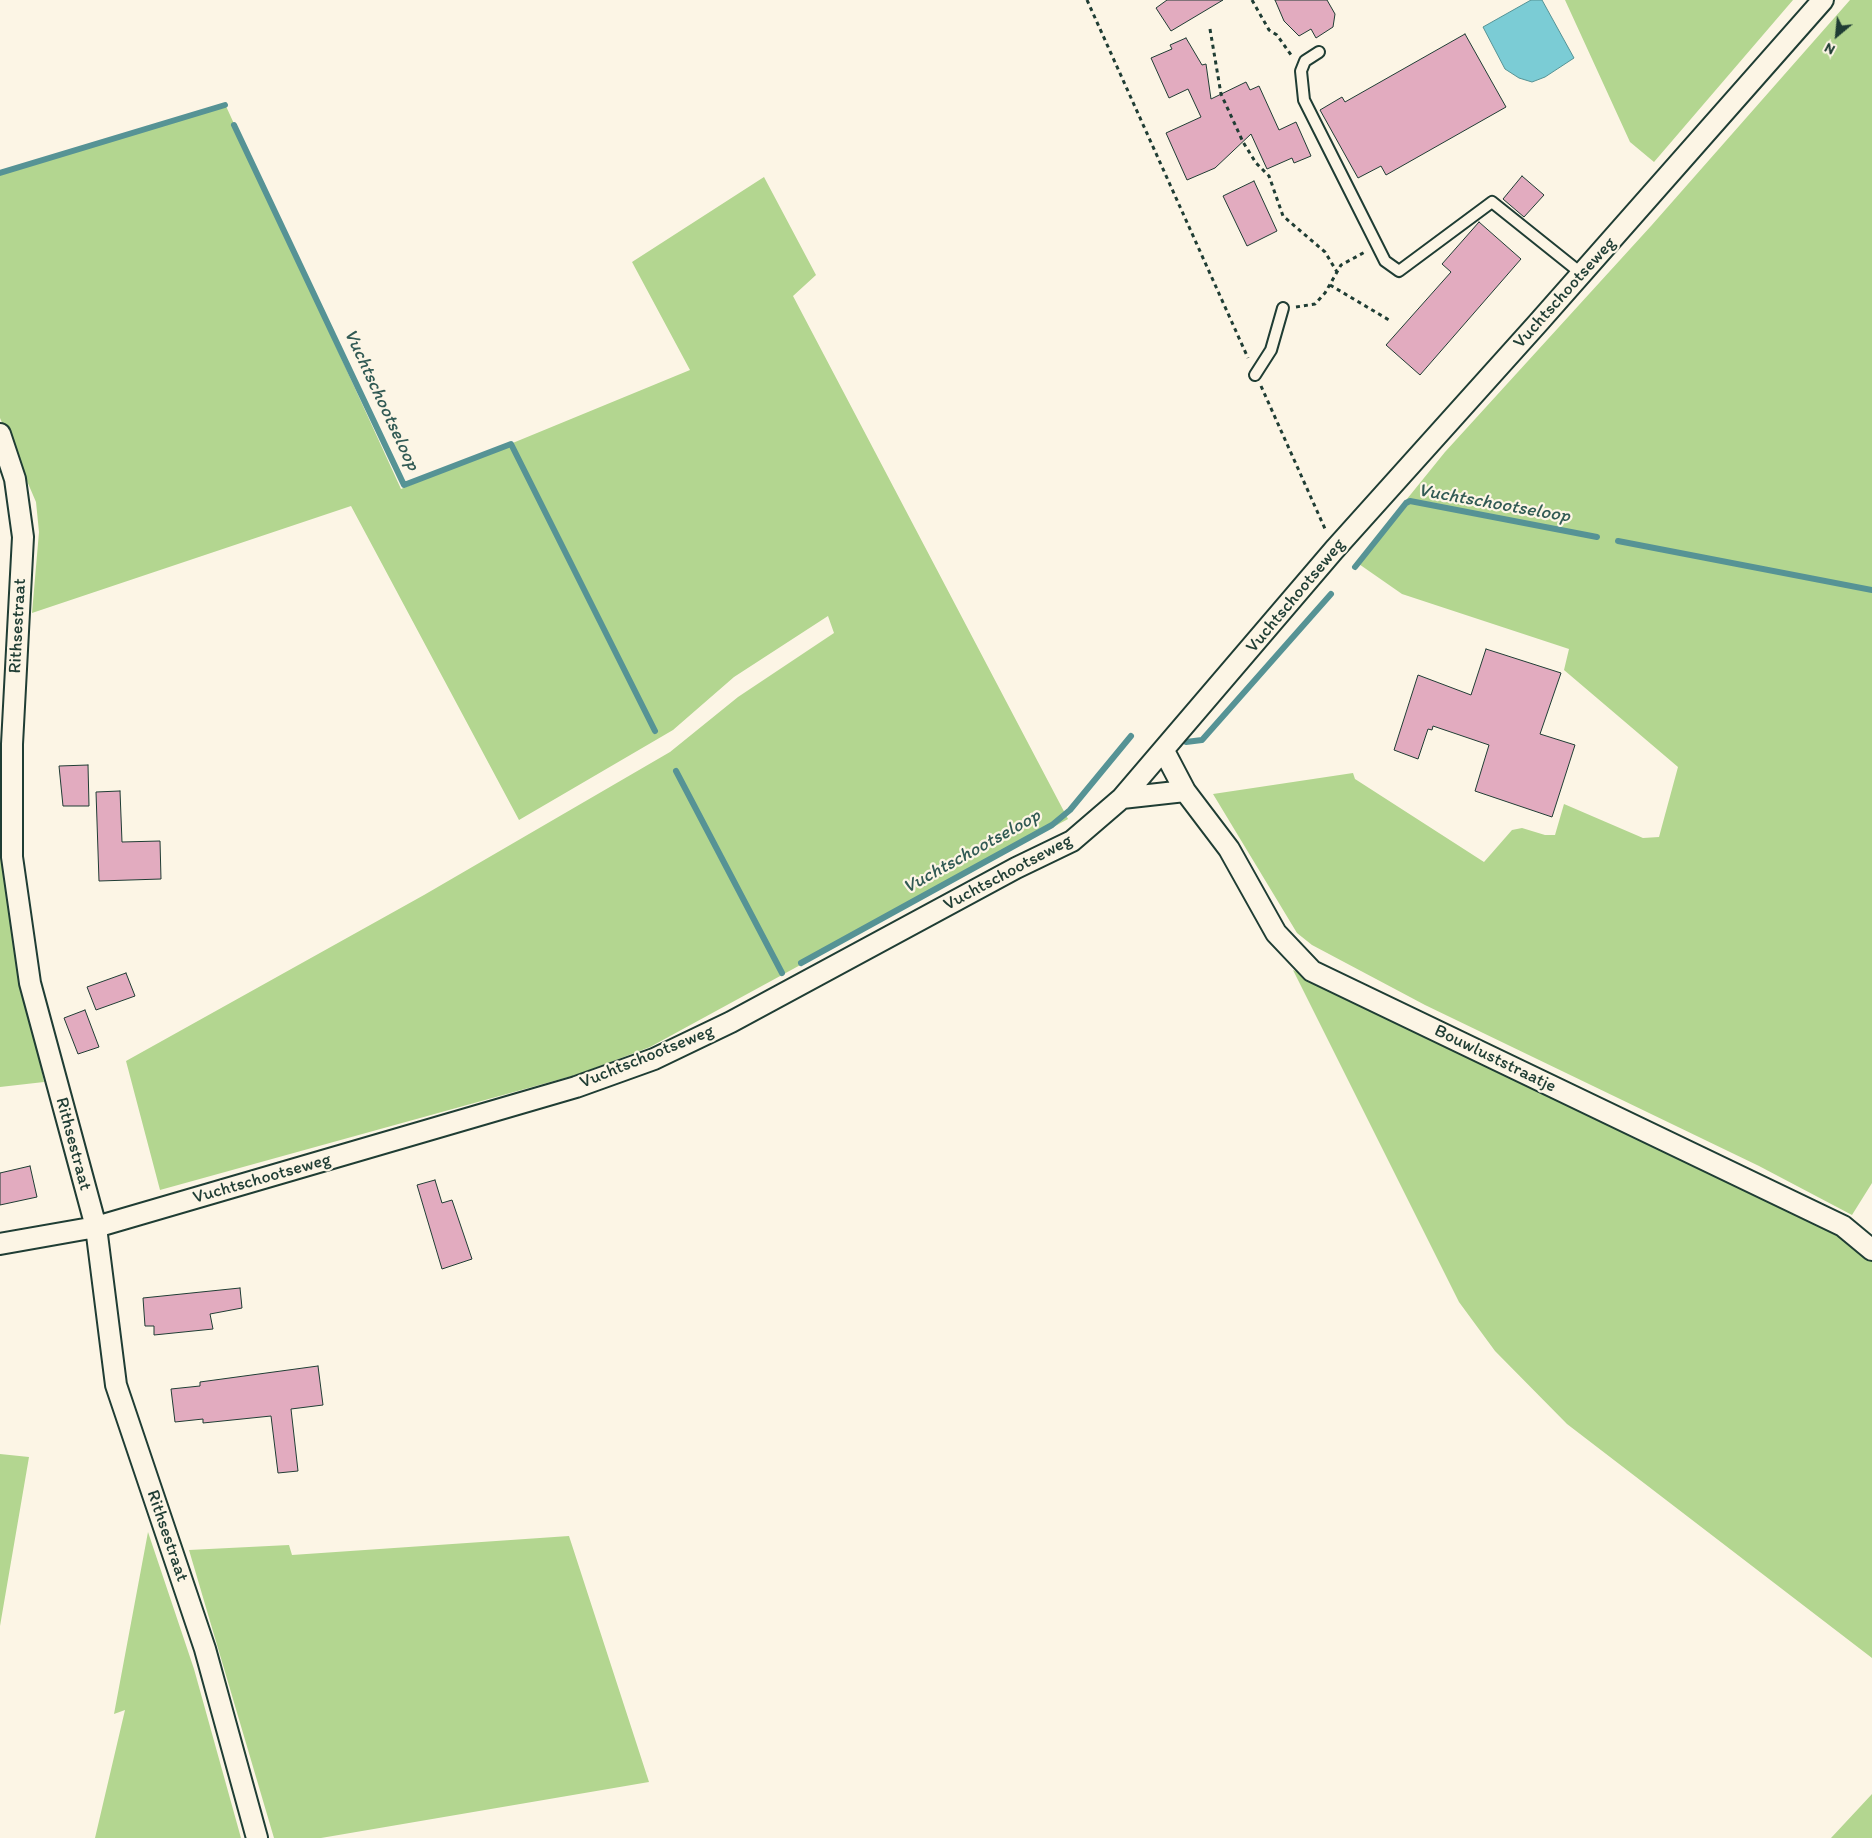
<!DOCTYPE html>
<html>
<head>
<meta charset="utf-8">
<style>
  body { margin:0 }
  #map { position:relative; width:1872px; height:1838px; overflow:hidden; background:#fcf5e5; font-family:Itim,sans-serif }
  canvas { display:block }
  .north { position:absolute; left:1812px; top:10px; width:50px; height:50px; -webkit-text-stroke:4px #fcf5e5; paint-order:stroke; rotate:208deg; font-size:14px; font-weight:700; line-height:20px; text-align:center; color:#1f3d34 }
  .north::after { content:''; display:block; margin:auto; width:18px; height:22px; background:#1f3d34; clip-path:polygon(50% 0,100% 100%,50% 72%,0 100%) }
</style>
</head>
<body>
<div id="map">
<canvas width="1872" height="1838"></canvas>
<div class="north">N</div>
</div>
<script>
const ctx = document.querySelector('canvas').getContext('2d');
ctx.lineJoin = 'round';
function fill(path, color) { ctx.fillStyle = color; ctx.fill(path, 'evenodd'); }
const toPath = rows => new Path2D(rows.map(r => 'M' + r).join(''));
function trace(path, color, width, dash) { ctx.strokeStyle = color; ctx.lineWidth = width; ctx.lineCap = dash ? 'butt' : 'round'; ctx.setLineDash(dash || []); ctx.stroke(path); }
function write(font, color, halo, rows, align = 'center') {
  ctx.font = font + ' Itim,sans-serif'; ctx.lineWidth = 4.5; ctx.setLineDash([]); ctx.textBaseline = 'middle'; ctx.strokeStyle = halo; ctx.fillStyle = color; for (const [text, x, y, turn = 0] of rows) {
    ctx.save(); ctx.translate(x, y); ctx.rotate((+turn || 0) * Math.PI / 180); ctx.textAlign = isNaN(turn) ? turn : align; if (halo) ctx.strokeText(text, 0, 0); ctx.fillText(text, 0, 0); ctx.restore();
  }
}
const green = toPath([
  [1565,0,1793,0,1654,162,1630,142],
  [1850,0,1872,0,1872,1183,1852,1215,1759,1166,1425,1005,1312,945,1297,933,1213,794,1353,773,1355,779,1484,862,1512,830,1522,828,1545,835,1555,835,1564,804,1643,838,1659,837,1678,767,1564,670,1569,649,1402,594,1356,562,1445,452,1651,226],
  [225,104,401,489,690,370,632,262,764,177,816,275,793,296,1068,819,650,1047,579,1074,160,1190,126,1061,424,895,670,752,738,697,834,633,828,616,734,677,673,730,519,820,351,506,32,613,39,532,36,502,0,418,0,174],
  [7,855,10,915,44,1082,0,1087,0,858],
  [1293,970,1837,1232,1872,1258,1872,1658,1567,1424,1495,1351,1459,1302],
  [0,1454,29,1457,0,1626],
  [148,1532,194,1669,241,1838,95,1838,125,1710,114,1714],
  [569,1536,649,1782,321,1838,274,1838,189,1550,289,1545,292,1555],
  [1872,1794,1872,1838,1831,1838]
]);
const water = toPath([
  [1531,0,1542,0,1574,58,1545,77,1532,82,1519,78,1505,69,1483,27,1531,0]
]);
const stream = toPath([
  [234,125,404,485,511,444,655,731],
  [0,173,225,105],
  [1618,541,1872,590],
  [1355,567,1406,503,1410,501,1597,537],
  [1186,742,1202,740,1331,594],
  [676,771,782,973],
  [801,963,1052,825,1070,810,1131,736]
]);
const building = toPath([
  [1167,0,1223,0,1171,31,1156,8,1167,0],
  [1275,0,1327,0,1335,14,1333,27,1316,38,1311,29,1299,36,1284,21,1275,0],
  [1465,34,1506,107,1386,175,1381,166,1358,178,1320,110,1342,97,1345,102,1465,34],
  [1186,38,1202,65,1206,64,1211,99,1246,82,1250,90,1259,86,1279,130,1296,122,1311,156,1294,163,1292,158,1267,169,1251,134,1215,168,1187,180,1166,133,1201,117,1188,89,1169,98,1151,58,1172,49,1170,45,1186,38],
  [1522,176,1544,195,1524,217,1503,199,1522,176],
  [1254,181,1277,231,1247,246,1223,196,1254,181],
  [1479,222,1521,259,1420,375,1386,345,1451,272,1442,264,1479,222],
  [1486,649,1561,673,1540,734,1575,745,1552,817,1475,791,1489,745,1433,726,1432,730,1428,729,1418,759,1394,750,1418,675,1471,695,1486,649],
  [88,765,89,806,63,806,59,766,88,765],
  [120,791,122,842,160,841,161,879,99,881,96,792,120,791],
  [126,973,135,996,96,1010,87,987,126,973],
  [85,1010,99,1047,78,1054,64,1018,85,1010],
  [30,1166,37,1197,0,1205,0,1173,30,1166],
  [435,1180,442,1203,452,1200,472,1259,442,1269,417,1185,435,1180],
  [240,1288,242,1308,210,1314,213,1329,154,1335,154,1326,145,1326,143,1298,240,1288],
  [318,1366,323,1405,291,1409,298,1471,278,1473,271,1416,203,1423,203,1419,175,1422,171,1389,200,1386,200,1382,318,1366]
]);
const path = toPath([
  [1087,0,1248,358],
  [1252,0,1269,30,1277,35,1291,55],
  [1210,29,1221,94,1243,142,1256,163,1269,176,1283,216,1325,252,1337,272],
  [1330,285,1389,320],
  [1296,307,1315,304,1325,293,1341,265,1365,252],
  [1261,386,1326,531]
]);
const lane = toPath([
  [1319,52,1305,61,1301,71,1304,100,1385,261,1399,271,1492,202,1582,274],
  [1255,375,1271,350,1283,308]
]);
const street = toPath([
  [0,434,15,479,23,537,12,744,12,857,30,983,96,1227,116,1385,205,1649,257,1838],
  [1164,751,1185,791,1229,849,1276,933,1312,971,1843,1226,1872,1250],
  [1122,798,1185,791],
  [0,1244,96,1227,576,1087,654,1059,731,1022,1016,868,1072,841,1122,798,1334,550,1538,323,1823,0]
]);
const streetNames = [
  ["Vuchtschootseweg",1565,293,-48],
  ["Vuchtschootseweg",1296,596,-50],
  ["Rithsestraat",18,626,-87],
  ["Vuchtschootseweg",1008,873,-28],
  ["Vuchtschootseweg",647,1057,-22],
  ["Bouwluststraatje",1495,1059,26],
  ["Rithsestraat",73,1144,75],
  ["Vuchtschootseweg",262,1179,-16],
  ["Rithsestraat",167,1536,71]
];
const waterNames = [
  ["Vuchtschootseloop",381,400,65],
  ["Vuchtschootseloop",1494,504,10],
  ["Vuchtschootseloop",972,852,-29]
];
fill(green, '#b3d690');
fill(water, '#7bccd5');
trace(water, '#569395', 1);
trace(stream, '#569395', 6);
fill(building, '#e2abbf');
trace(building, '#1f3d34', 1);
trace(lane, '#1f3d34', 14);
trace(street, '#1f3d34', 24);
trace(path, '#1f3d34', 3, [4, 4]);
trace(lane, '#fcf5e5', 10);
trace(street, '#fcf5e5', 20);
write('18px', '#1f3d34', '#fcf5e5', streetNames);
write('italic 19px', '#315a54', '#fcf5e5', waterNames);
</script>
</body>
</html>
